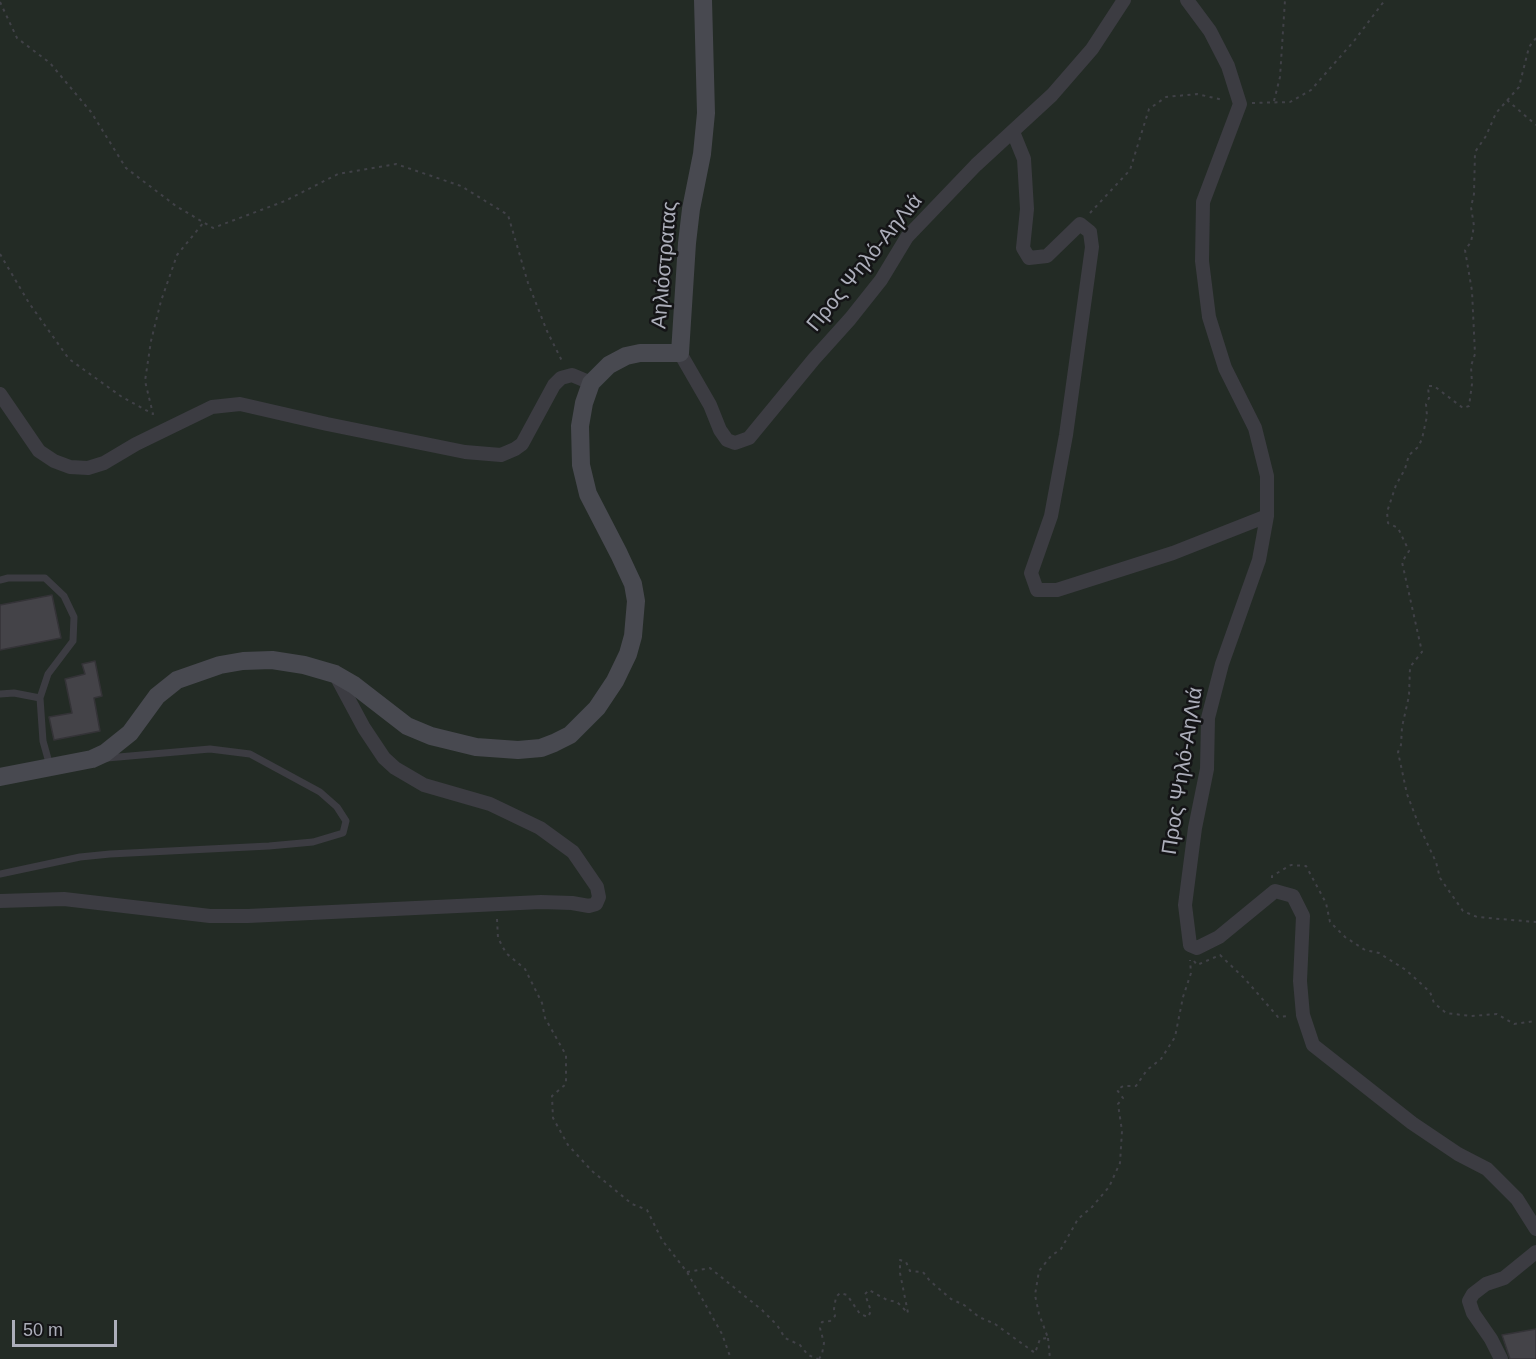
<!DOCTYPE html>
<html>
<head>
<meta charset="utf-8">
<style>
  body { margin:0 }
  #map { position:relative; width:1536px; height:1359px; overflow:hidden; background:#19191b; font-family:Arial,sans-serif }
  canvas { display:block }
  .scale { position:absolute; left:12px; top:1320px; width:105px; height:27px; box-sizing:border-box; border:3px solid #acaeba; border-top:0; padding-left:8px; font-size:18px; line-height:21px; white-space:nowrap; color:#acaeba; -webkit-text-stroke:4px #141416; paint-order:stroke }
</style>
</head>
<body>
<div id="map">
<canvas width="1536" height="1359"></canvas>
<div class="scale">50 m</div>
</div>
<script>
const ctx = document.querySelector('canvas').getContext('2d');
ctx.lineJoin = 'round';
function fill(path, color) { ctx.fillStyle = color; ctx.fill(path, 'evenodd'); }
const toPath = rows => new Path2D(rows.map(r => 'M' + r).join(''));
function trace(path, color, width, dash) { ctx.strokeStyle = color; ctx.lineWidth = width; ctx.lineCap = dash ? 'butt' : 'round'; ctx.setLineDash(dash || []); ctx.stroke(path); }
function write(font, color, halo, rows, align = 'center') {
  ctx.font = font + ' Arial,sans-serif'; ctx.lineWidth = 5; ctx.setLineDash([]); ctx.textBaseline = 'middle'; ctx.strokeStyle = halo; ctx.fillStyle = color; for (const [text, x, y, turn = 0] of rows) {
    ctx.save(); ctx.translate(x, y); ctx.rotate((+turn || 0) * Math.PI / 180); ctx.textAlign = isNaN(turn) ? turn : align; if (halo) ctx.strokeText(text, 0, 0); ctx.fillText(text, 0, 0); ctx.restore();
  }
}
const green = toPath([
  [0,0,1536,0,1536,1359,0,1359]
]);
const building = toPath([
  [52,595,61,638,0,650,0,605,52,595],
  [95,661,102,696,94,698,100,731,54,740,49,717,72,713,65,679,85,674,82,664,95,661],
  [1536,1329,1536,1359,1510,1359,1502,1335,1536,1329]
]);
const path = toPath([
  [0,2,17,38,50,63,91,112,126,168,176,206,213,228,285,201,338,174,396,164,461,186,508,215,528,283,547,331,563,363],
  [1536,38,1529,47,1519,87,1496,113,1486,136,1475,152,1474,194,1471,207,1474,226,1471,242,1465,250,1472,291,1475,354,1471,366,1472,384,1469,406,1463,408,1434,386,1428,386,1429,398,1426,404,1427,416,1422,439,1418,447,1409,455,1405,469,1396,485,1387,512,1388,523,1398,528,1409,551,1402,562,1422,652,1410,667,1409,696,1402,727,1401,745,1398,752,1407,794,1420,828,1436,862,1440,878,1463,911,1477,917,1536,922],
  [1507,100,1536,125],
  [1274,101,1280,77,1285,0],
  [1252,103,1290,102,1311,90,1354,41,1385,0],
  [1090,213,1130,170,1149,109,1166,97,1197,94,1223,100],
  [0,254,29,303,69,359,122,397,153,414,145,381,151,341,161,301,177,255,204,222],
  [1272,878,1272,876,1291,865,1306,866,1326,903,1330,922,1345,937,1365,950,1379,953,1406,970,1430,992,1434,1003,1446,1013,1471,1016,1497,1014,1514,1024,1536,1021],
  [497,919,498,938,506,953,525,969,542,1003,545,1018,566,1055,566,1084,552,1096,553,1118,568,1145,592,1171,632,1204,647,1210,662,1240,687,1272,722,1334,731,1359],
  [1194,961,1197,965,1220,955,1245,979,1278,1017,1288,1016],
  [687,1272,710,1268,762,1310,777,1325,785,1338,800,1345,808,1355,818,1359],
  [1048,1338,1050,1359],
  [819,1359,822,1354,824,1343,820,1328,822,1322,830,1321,835,1316,834,1309,836,1297,840,1293,847,1295,860,1314,868,1317,871,1311,865,1294,869,1290,887,1300,897,1302,908,1313,900,1273,900,1260,906,1262,910,1271,923,1272,930,1281,951,1299,964,1305,979,1317,995,1324,1035,1353,1040,1339,1048,1338,1039,1314,1035,1295,1039,1271,1051,1256,1061,1249,1078,1219,1092,1207,1109,1187,1120,1163,1122,1131,1118,1104,1123,1098,1117,1090,1123,1086,1136,1086,1147,1070,1161,1059,1175,1037,1183,997,1191,973,1190,960]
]);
const lane = toPath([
  [0,580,8,578,45,578,64,596,74,617,73,641,48,674,40,698,43,741,50,766],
  [0,694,14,693,40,698],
  [0,874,80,857,110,854,269,846,313,842,343,833,346,821,337,807,320,792,250,754,210,749,107,758]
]);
const street = toPath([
  [1187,0,1210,31,1228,66,1240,104,1203,202,1202,261,1209,317,1225,368,1255,428,1267,476,1267,516,1259,560,1222,664,1208,718,1207,769,1195,828,1185,905,1190,945,1197,948,1219,937,1275,891,1293,896,1303,916,1300,981,1303,1015,1313,1045,1412,1123,1458,1154,1487,1169,1517,1199,1536,1229],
  [1013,132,1024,159,1027,209,1023,248,1029,258,1047,256,1080,224,1090,232,1092,247,1066,435,1051,516,1031,573,1037,590,1057,590,1173,553,1267,516],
  [680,353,710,405,720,430,727,440,735,443,749,438,814,359,850,319,881,280,907,237,976,165,1052,95,1092,49,1124,0],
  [0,394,39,451,54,461,70,467,88,468,104,463,136,444,212,407,240,404,327,424,465,452,501,455,515,449,522,444,554,385,561,378,572,375,591,383],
  [0,901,64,899,210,916,248,916,541,902,572,903,589,906,596,904,599,897,597,887,573,852,540,828,490,804,424,785,395,768,384,758,364,728,335,674],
  [1501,1359,1491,1339,1473,1313,1469,1301,1473,1294,1486,1284,1504,1278,1536,1252]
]);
const secondary = toPath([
  [0,777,92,759,105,753,130,733,157,696,177,680,220,665,243,661,272,660,304,665,335,674,354,685,407,726,431,736,476,747,518,750,541,748,554,743,570,735,597,708,615,681,628,654,633,636,636,601,633,584,619,554,588,494,581,465,580,426,584,403,591,383,609,365,626,356,640,353,680,353,687,243,691,209,702,154,706,113,703,0]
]);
const streetNames = [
  ["Προς Ψηλό-ΑηΛιά",865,263,-51],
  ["Αηλιόστρατας",665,265,-85],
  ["Προς Ψηλό-ΑηΛιά",1183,771,-81]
];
fill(green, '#232b25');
fill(building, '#444348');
trace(building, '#343337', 1.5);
trace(path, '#404147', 2, [3, 4.5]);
trace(lane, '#3c3c42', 7);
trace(street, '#3c3c42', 14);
trace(secondary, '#484950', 18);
write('21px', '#acaeba', '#141416', streetNames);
</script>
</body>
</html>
